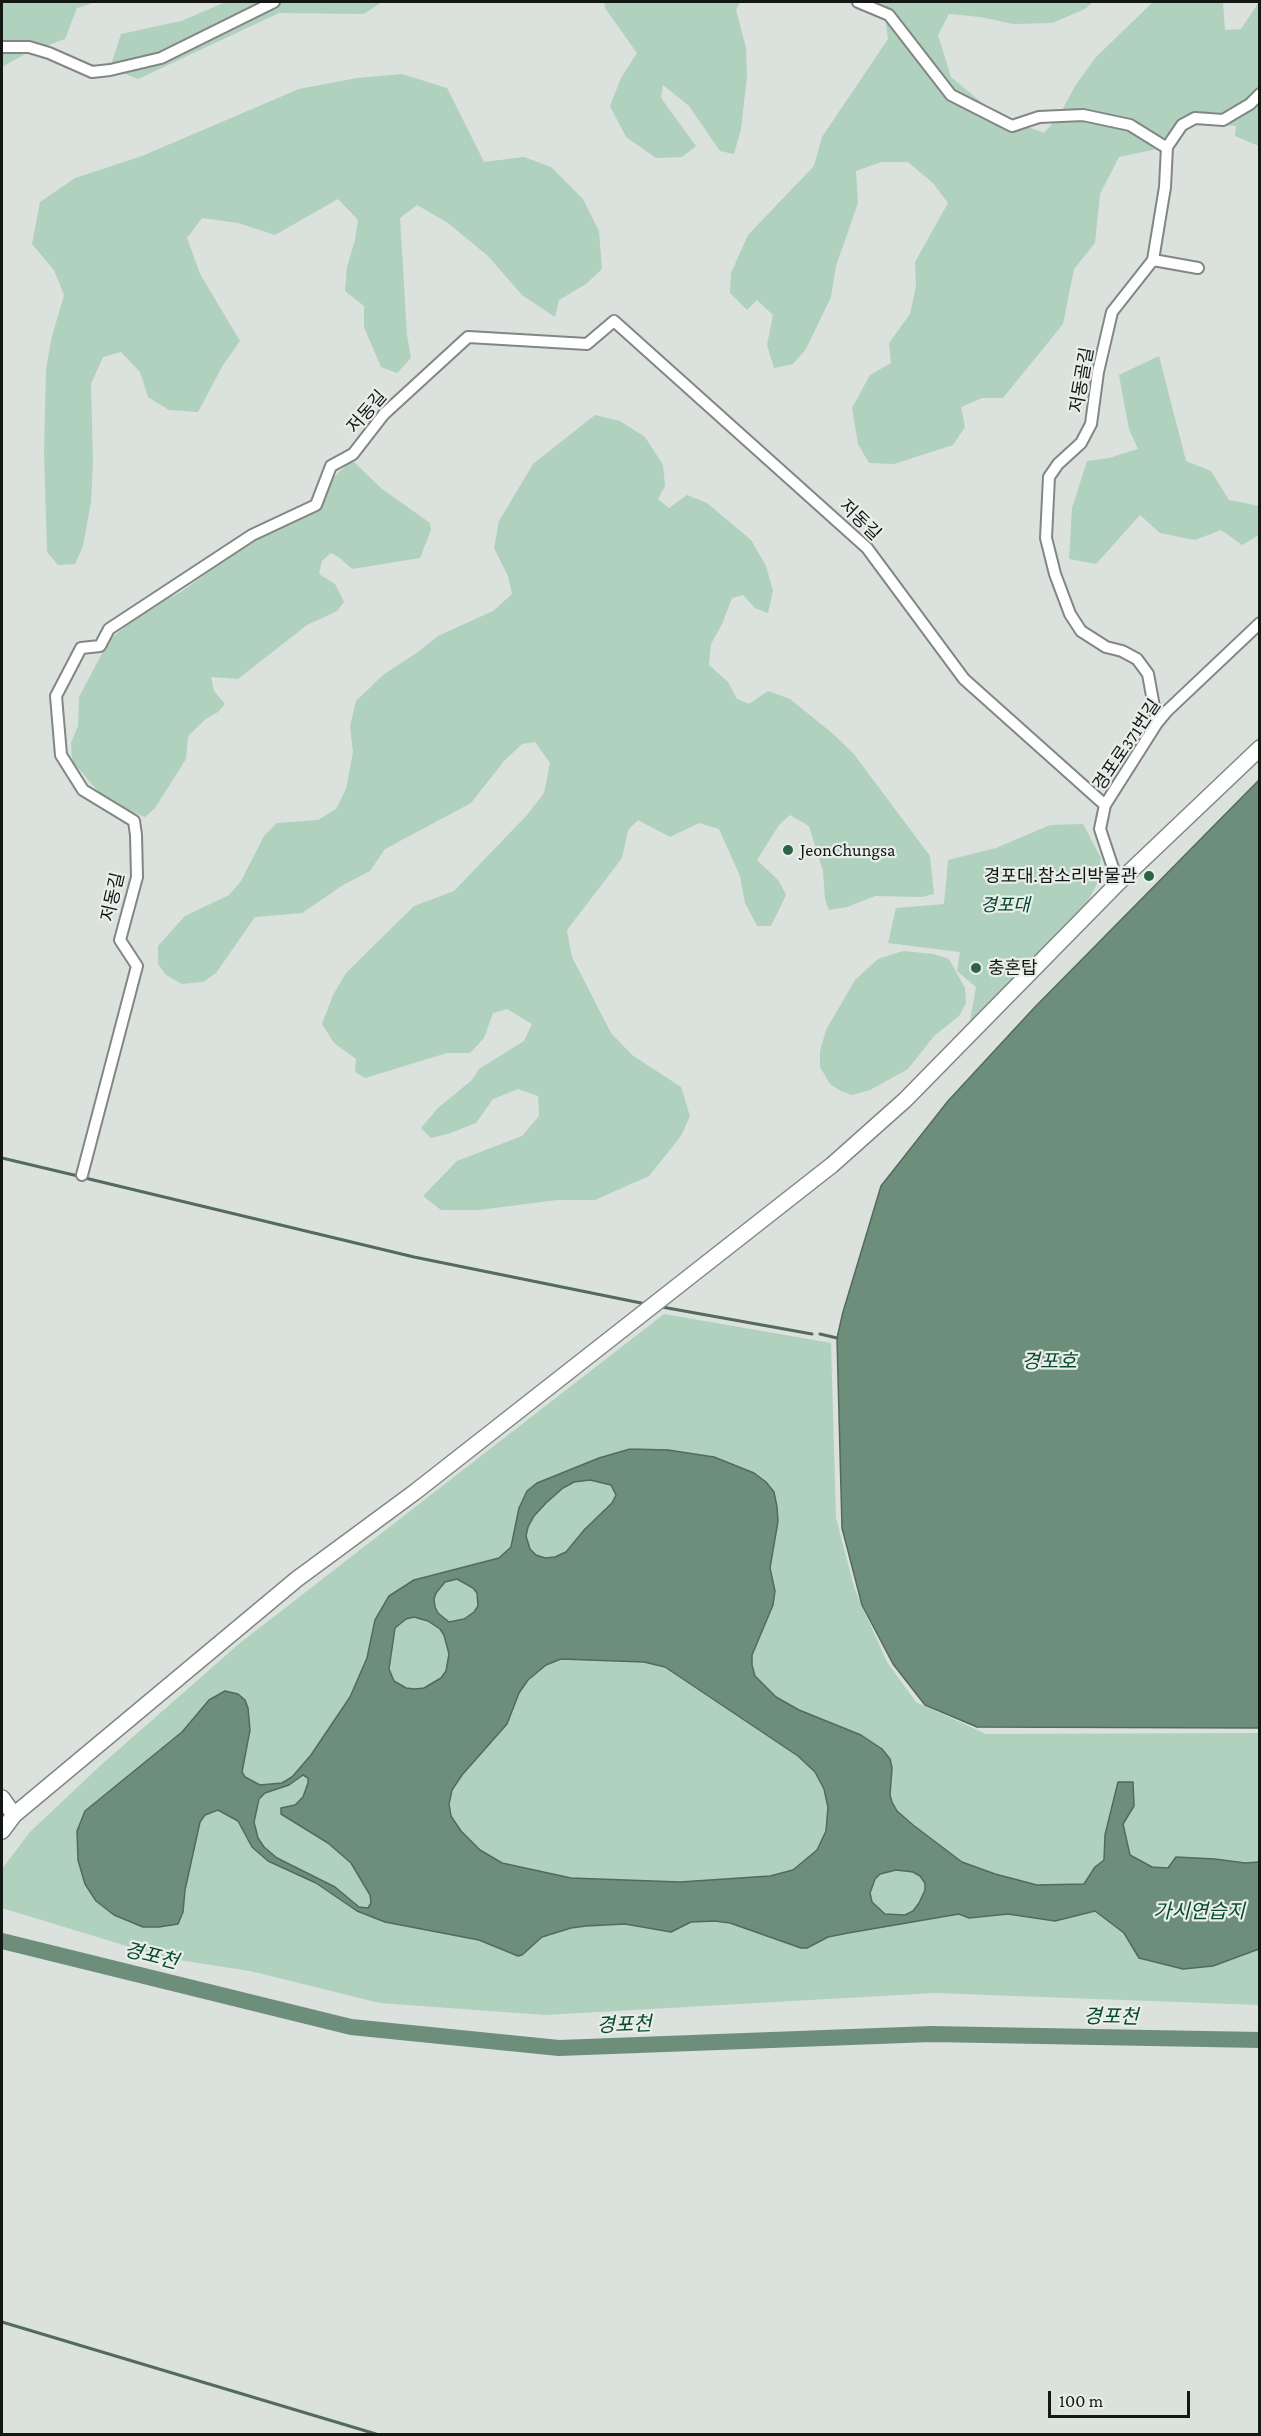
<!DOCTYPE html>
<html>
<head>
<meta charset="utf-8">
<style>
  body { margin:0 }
  #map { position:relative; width:1261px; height:2436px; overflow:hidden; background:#dbe1dd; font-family:"Crimson Pro",serif }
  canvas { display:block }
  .frame { position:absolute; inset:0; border:3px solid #151715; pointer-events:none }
  .scale { position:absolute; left:1048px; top:2391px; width:142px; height:27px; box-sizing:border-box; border:3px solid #151715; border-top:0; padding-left:8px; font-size:18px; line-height:21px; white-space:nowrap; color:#151715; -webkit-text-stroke:4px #e8eeea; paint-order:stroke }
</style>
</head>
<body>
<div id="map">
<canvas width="1261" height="2436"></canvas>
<div class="frame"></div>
<div class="scale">100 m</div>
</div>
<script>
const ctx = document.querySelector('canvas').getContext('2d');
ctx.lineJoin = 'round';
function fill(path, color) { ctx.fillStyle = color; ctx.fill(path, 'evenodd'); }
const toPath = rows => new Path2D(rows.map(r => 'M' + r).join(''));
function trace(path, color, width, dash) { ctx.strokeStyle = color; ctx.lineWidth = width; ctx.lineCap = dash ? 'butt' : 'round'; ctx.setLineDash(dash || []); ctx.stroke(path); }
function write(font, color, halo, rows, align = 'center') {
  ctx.font = font + ' "Crimson Pro","Noto Sans KR",serif'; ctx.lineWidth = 4.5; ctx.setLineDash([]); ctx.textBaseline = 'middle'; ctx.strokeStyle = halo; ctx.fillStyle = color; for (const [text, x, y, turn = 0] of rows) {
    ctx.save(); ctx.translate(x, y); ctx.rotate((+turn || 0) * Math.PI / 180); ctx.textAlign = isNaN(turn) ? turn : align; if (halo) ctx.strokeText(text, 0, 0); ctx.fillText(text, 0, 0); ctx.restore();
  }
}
const green = toPath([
  [2,2,96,2,77,8,65,39,27,53,2,67],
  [226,2,382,2,364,14,279,13,138,79,110,68,121,34,181,21],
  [604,2,740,2,736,10,746,48,747,76,741,129,734,154,720,151,689,106,663,85,661,98,696,146,682,157,656,158,626,137,610,106,621,78,637,53,605,8],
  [881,2,1093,2,1085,9,1052,23,1013,24,981,17,949,14,938,35,951,77,998,116,1044,133,1059,116,1075,86,1096,57,1153,2,1223,2,1225,30,1241,29,1259,2,1259,146,1235,136,1236,126,1177,122,1157,149,1119,157,1100,194,1095,243,1074,269,1063,324,1003,398,982,398,961,407,965,427,953,445,894,464,869,463,858,444,852,408,870,375,891,363,889,343,910,314,916,286,915,262,948,203,933,183,908,162,881,162,856,171,858,203,836,266,831,297,806,349,793,364,774,368,767,345,773,315,757,300,747,310,730,293,731,273,748,235,814,166,822,137,888,39,886,23,880,5],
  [402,74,447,88,484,162,524,157,551,167,583,199,599,231,602,269,586,284,559,300,555,317,522,295,488,256,448,223,417,205,400,218,407,335,411,358,397,373,381,367,364,327,364,306,345,291,347,267,355,240,358,220,338,199,275,235,238,223,202,218,187,238,200,274,240,341,223,365,198,412,169,410,148,397,140,372,121,352,103,357,91,384,93,463,91,502,83,546,75,564,58,565,47,552,44,452,46,370,51,340,64,295,54,270,32,244,40,202,75,178,142,156,299,89,357,78],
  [1159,356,1186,461,1211,471,1229,500,1259,506,1259,535,1242,545,1221,530,1195,540,1160,533,1140,515,1096,564,1069,559,1072,508,1087,461,1109,458,1138,449,1129,429,1119,375],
  [595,415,620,421,645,437,663,465,665,486,658,499,669,508,687,495,707,503,751,540,766,566,773,591,768,613,755,608,743,595,732,598,722,624,711,644,709,665,728,682,737,699,749,704,768,691,790,699,832,733,853,753,930,856,934,894,922,897,875,896,847,907,829,910,825,899,823,871,809,826,790,815,779,825,757,860,779,881,786,895,771,926,757,926,745,903,740,876,719,829,699,823,670,837,638,820,628,830,622,858,567,930,572,957,611,1033,632,1055,681,1087,690,1116,681,1136,649,1176,595,1200,557,1200,479,1210,441,1210,423,1196,457,1161,522,1136,539,1116,538,1096,518,1089,493,1099,476,1123,448,1134,431,1138,421,1128,438,1108,472,1080,479,1069,524,1041,532,1024,507,1009,493,1013,484,1038,470,1053,447,1053,365,1078,355,1072,356,1059,334,1043,322,1024,333,995,346,973,414,906,454,891,527,815,544,793,550,763,535,742,522,744,504,761,471,803,385,849,370,871,343,885,302,913,255,917,216,973,203,982,182,984,166,975,158,964,158,946,185,916,229,895,241,881,264,836,277,823,318,820,336,809,346,789,353,752,350,726,356,701,383,675,418,652,438,636,493,611,512,594,508,576,494,548,499,521,533,464],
  [352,460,382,489,430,523,431,530,420,558,352,569,340,558,331,553,322,561,319,574,335,584,344,602,337,611,307,625,238,679,211,677,214,691,225,704,218,712,207,718,188,736,186,759,155,808,145,817,108,803,72,761,71,743,78,726,79,697,109,640,144,611,181,592,250,541,316,511,335,476],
  [1083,824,1101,858,1097,884,1084,908,970,1021,976,987,957,971,960,952,888,943,896,908,944,904,948,860,996,848,1050,825],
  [903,951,933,954,949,959,965,988,966,1003,959,1016,934,1036,908,1069,870,1090,852,1095,841,1091,830,1084,820,1067,820,1051,826,1030,855,980,878,959],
  [664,1314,831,1343,836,1518,855,1590,887,1662,916,1702,986,1734,1259,1733,1259,2005,934,1993,545,2015,380,2003,250,1971,166,1958,2,1908,2,1869,30,1832,101,1765,240,1643]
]);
const water = toPath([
  [1259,780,1259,1728,977,1727,925,1705,893,1664,862,1605,842,1528,837,1338,843,1312,881,1186,948,1101,1034,1008,1259,780],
  [630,1449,668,1450,714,1457,754,1473,766,1482,774,1492,777,1507,778,1521,770,1568,775,1591,773,1605,752,1655,752,1665,755,1676,776,1697,799,1710,861,1735,882,1749,890,1759,892,1768,890,1795,892,1802,897,1811,913,1825,962,1862,995,1874,1037,1885,1084,1884,1095,1867,1104,1860,1105,1835,1118,1782,1133,1782,1134,1806,1123,1824,1130,1855,1152,1867,1168,1868,1176,1857,1215,1859,1245,1863,1259,1862,1259,1949,1213,1966,1183,1969,1139,1958,1124,1933,1095,1911,1055,1921,1008,1914,969,1918,959,1914,848,1933,828,1937,807,1948,801,1948,730,1923,715,1921,691,1922,671,1932,625,1924,586,1926,571,1928,542,1937,522,1955,518,1956,479,1940,385,1922,357,1911,316,1883,268,1861,252,1847,238,1821,218,1810,205,1815,200,1822,185,1890,183,1912,178,1924,159,1927,143,1927,114,1915,96,1901,85,1884,78,1860,77,1831,85,1811,182,1732,209,1700,225,1691,238,1694,245,1700,248,1708,250,1730,242,1772,245,1777,260,1785,282,1783,292,1777,311,1755,350,1697,367,1658,375,1620,389,1596,414,1580,499,1558,511,1547,519,1508,527,1491,537,1483,547,1479,599,1458,630,1449],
  [590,1480,611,1485,616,1495,612,1503,585,1529,566,1552,555,1557,545,1558,536,1555,530,1549,526,1536,528,1527,534,1516,546,1503,563,1488,574,1482,590,1480],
  [457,1579,473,1588,477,1593,478,1606,474,1612,464,1619,449,1622,438,1613,435,1607,434,1599,436,1593,445,1582,457,1579],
  [414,1617,428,1621,440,1629,444,1635,449,1654,446,1671,441,1678,424,1688,415,1689,406,1688,394,1681,389,1669,395,1628,406,1619,414,1617],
  [561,1659,644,1662,665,1667,798,1756,815,1772,824,1789,828,1807,826,1831,817,1850,793,1870,770,1876,680,1882,571,1878,502,1863,480,1850,461,1831,451,1816,449,1804,452,1790,462,1775,507,1724,519,1693,528,1680,546,1665,561,1659],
  [303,1775,308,1778,308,1783,303,1797,295,1805,281,1808,281,1814,328,1843,351,1863,370,1895,371,1903,368,1908,359,1907,335,1887,277,1858,264,1847,258,1838,254,1822,259,1799,265,1793,289,1785,303,1775],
  [896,1870,913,1872,920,1876,925,1883,925,1890,919,1903,913,1911,905,1915,885,1914,872,1902,870,1893,875,1879,880,1874,896,1870]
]);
const stream = toPath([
  [2,1158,78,1176],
  [85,1178,414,1257,646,1304],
  [662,1307,812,1334],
  [820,1334,837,1338],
  [2,2322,376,2434]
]);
const river = toPath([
  [2,1941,351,2027,559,2048,931,2034,1260,2040]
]);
const street = toPath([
  [858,2,889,15,951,95,1012,126,1039,117,1083,115,1130,125,1167,148],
  [2,47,29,47,49,53,92,72,110,70,161,58,274,2],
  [1153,260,1198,268],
  [1157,723,1148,674,1137,659,1122,651,1106,647,1081,631,1070,614,1055,574,1046,538,1049,477,1058,464,1081,443,1091,424,1098,372,1112,312,1153,260,1165,187,1167,147,1182,125,1195,118,1223,120,1250,104,1260,94],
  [1118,883,1100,829,1105,805,1157,723,1167,711,1260,623],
  [82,1175,137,966,120,940,137,877,136,835,134,821,83,790,61,755,56,696,81,648,100,646,109,629,252,535,316,505,331,466,353,454,384,414,468,337,587,344,614,321,867,548,964,679,1105,805]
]);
const secondary = toPath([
  [2,1798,14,1815],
  [2,1831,14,1815,297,1579,415,1492,832,1165,905,1100,1118,883,1260,748]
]);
const markers = [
  [788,850,6,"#2d6247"],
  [1149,876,6,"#2d6247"],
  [976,968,6,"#2d6247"]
];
const streetNames = [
  ["저동골길",1082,380,-80],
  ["저동길",367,412,-49],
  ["저동길",860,520,44],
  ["경포로371번길",1127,745,-56],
  ["저동길",113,897,-77]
];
const poiNames = [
  ["JeonChungsa",800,850],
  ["경포대.참소리박물관",1137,876,"right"],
  ["충혼탑",988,968]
];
const parkNames = [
  ["경포대",1005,905]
];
const waterNames = [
  ["경포호",1049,1362],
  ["가시연습지",1199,1912],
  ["경포천",151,1956,14],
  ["경포천",1111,2017,1],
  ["경포천",624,2025,-2]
];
fill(green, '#afd1bd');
fill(water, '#6e8e7c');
trace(water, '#536a5d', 1.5);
trace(stream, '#536a5d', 3);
trace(river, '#6e8e7c', 16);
trace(street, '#828784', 14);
trace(secondary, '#828784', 18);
trace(street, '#fff', 10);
trace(secondary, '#fff', 15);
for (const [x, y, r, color] of markers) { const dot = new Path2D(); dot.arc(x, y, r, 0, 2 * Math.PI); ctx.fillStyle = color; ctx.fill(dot); trace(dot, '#e8eeea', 2); }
write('18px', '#151715', '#e8eeea', streetNames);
write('18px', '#151715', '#e8eeea', poiNames, 'left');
write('italic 18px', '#04452b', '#e8eeea', parkNames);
write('italic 20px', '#09492e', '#e8eeea', waterNames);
</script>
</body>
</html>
